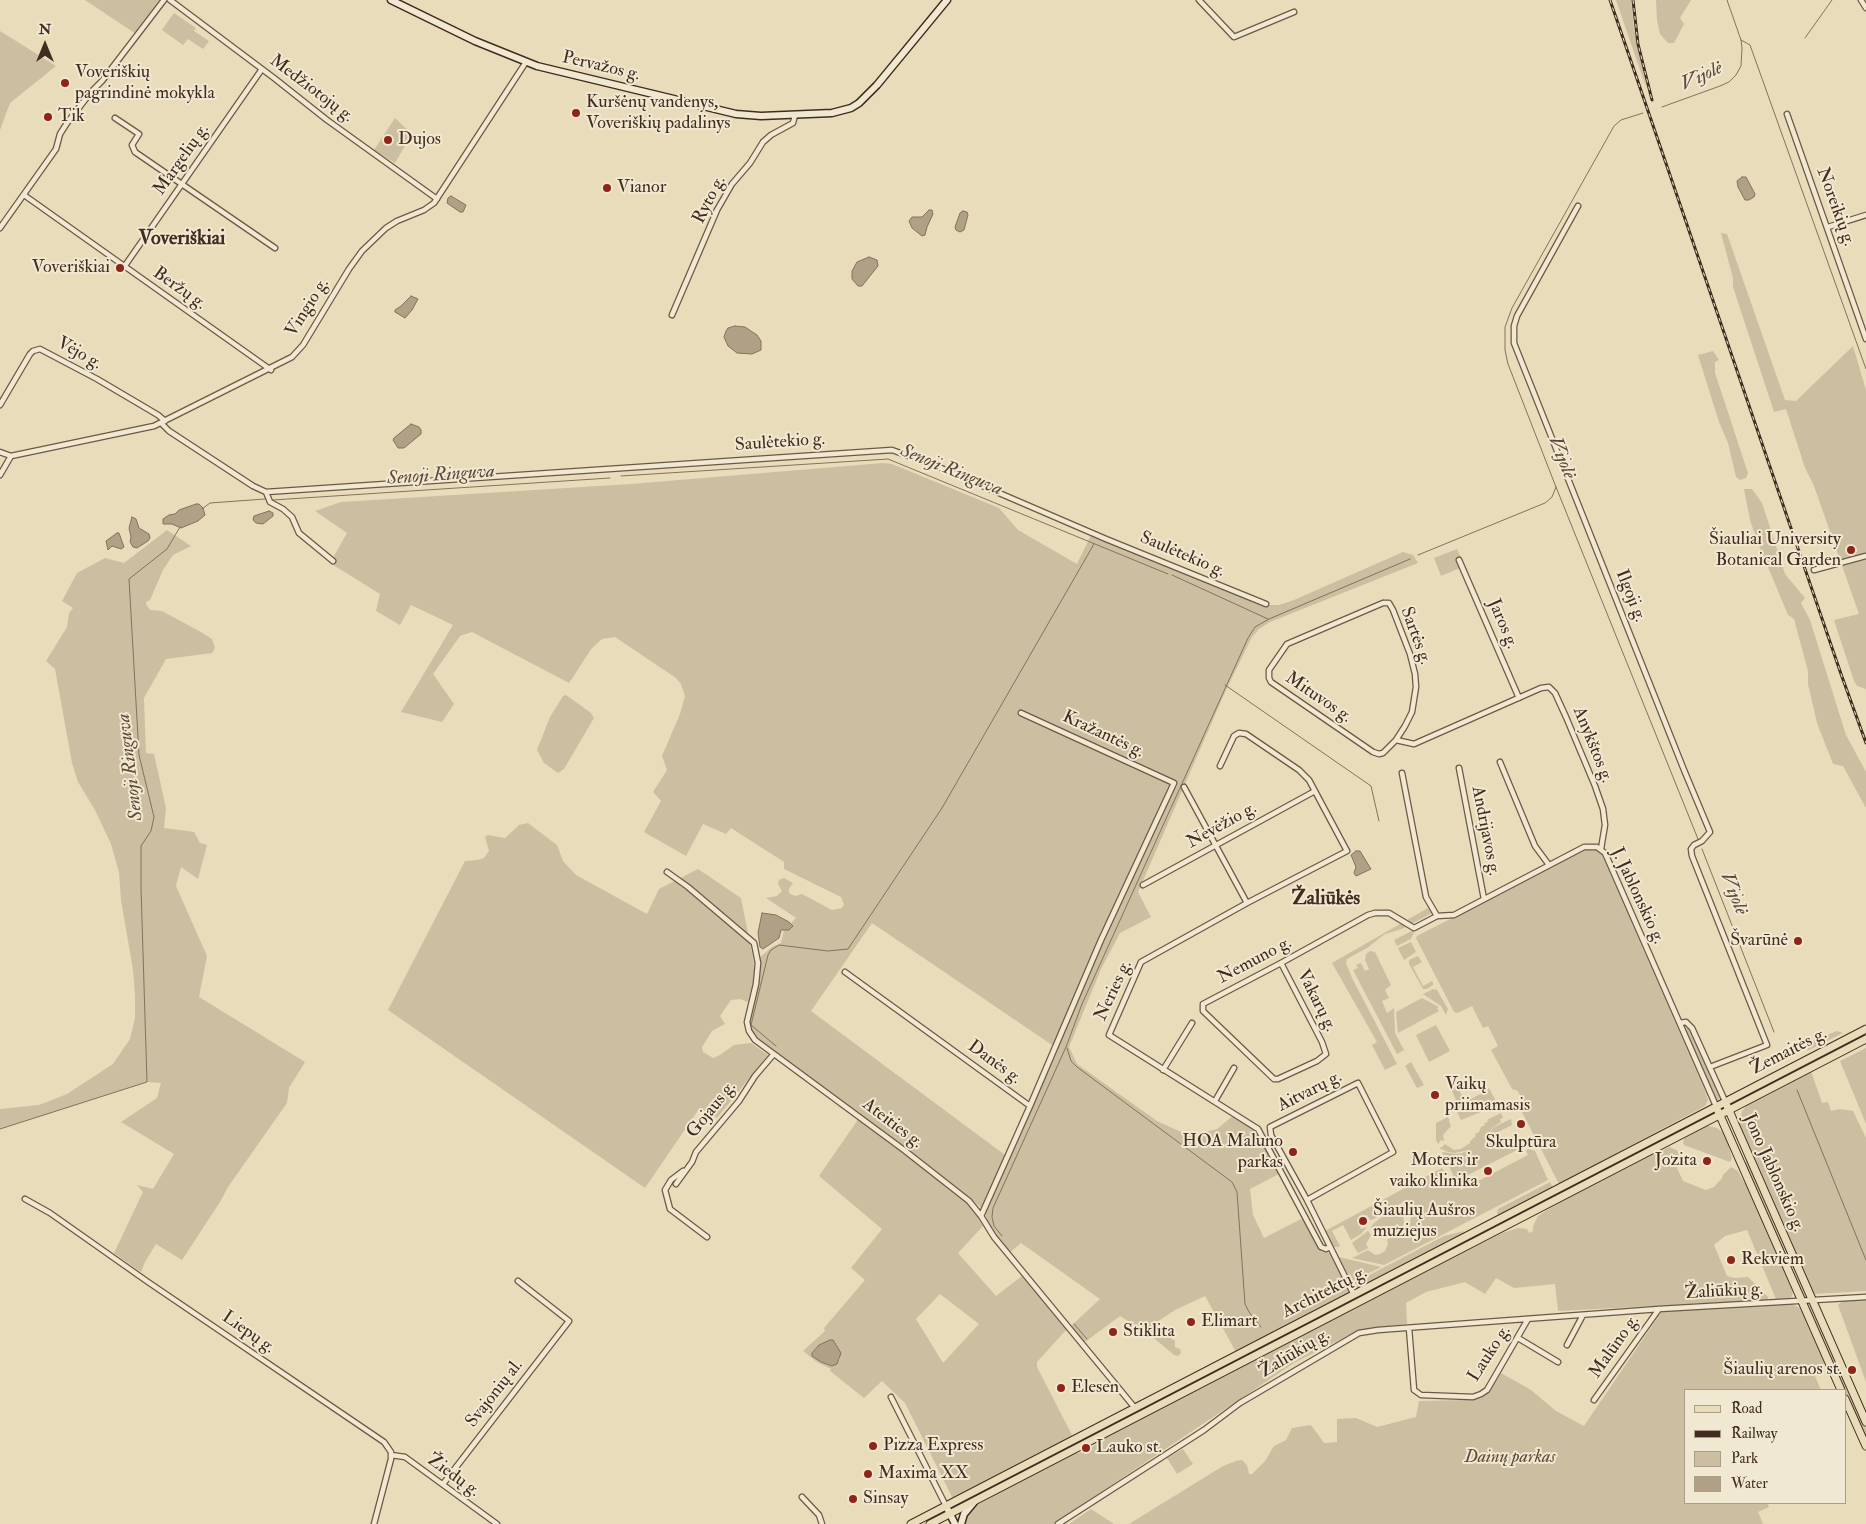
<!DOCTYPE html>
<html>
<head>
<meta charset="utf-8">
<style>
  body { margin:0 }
  #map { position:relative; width:1866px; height:1524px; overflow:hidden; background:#e9dcba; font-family:"IM FELL Double Pica",serif }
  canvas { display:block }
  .legend { position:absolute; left:1684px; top:1389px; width:162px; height:115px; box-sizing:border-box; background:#f1e8d2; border:1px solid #ab9d8a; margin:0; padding:6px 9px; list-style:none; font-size:15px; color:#412d1f }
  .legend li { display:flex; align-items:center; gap:10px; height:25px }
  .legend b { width:25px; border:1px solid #ab9d8a }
  .north { position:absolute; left:20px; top:20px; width:50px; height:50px; -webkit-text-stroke:4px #f1e8d2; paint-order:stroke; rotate:0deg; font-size:14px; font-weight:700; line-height:20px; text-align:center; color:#412d1f }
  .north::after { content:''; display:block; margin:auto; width:18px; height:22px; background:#412d1f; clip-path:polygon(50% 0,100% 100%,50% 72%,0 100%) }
</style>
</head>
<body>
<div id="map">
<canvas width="1866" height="1524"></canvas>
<ul class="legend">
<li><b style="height:6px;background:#e9dcba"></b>Road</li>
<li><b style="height:6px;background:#412d1f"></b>Railway</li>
<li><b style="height:14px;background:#ccbea0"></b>Park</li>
<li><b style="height:14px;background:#b0a085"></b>Water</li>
</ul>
<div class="north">N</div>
</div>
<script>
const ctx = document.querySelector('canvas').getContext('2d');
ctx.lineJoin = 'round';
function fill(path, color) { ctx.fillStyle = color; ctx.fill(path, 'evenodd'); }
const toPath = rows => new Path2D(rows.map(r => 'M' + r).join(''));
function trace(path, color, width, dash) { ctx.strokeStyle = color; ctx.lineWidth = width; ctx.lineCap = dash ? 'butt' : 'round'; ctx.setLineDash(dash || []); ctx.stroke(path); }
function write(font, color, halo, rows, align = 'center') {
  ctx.font = font + ' "IM FELL Double Pica",serif'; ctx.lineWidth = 4; ctx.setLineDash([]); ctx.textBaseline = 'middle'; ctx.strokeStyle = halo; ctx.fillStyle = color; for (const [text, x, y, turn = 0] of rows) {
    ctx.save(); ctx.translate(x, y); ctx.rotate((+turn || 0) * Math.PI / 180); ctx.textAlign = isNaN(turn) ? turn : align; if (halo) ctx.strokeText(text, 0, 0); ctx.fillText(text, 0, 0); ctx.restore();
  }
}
const green = toPath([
  [85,0,161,0,136,34],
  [1616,0,1631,0,1634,28,1647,90],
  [1656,0,1691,0,1680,18,1684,24,1674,43,1668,43,1660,34,1657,20],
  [174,13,196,28,194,31,209,41,203,49,188,39,183,45,162,30],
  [0,31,56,66,10,103,0,130],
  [395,118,412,134,395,163,374,150],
  [1721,233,1727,234,1785,400,1796,401,1853,346,1866,390,1866,689,1857,686,1854,681,1834,620,1859,614,1814,486,1805,468,1786,409,1774,412,1733,287,1733,278],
  [1713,351,1719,360,1715,362,1715,373,1748,473,1746,478,1740,480,1736,477,1728,443,1719,422,1698,355],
  [883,463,892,464,999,508,1018,530,1077,564,1091,535,1266,605,1279,605,1294,600,1403,552,1413,555,1418,563,1270,622,1259,629,1252,637,1226,690,1138,892,1151,917,1120,933,1101,969,1069,1047,1077,1064,1157,1121,1190,1136,1217,1129,1234,1115,1257,1131,1264,1141,1279,1174,1250,1189,1253,1215,1264,1238,1303,1218,1322,1252,1331,1253,1350,1290,1349,1294,1236,1352,1205,1296,1175,1310,1151,1326,1175,1341,1175,1347,1180,1349,1181,1353,1178,1356,1174,1355,1149,1334,1120,1316,1085,1342,1076,1333,1071,1326,1100,1299,1021,1243,1009,1253,995,1235,986,1217,986,1210,1058,1049,872,923,811,1011,1005,1155,981,1208,968,1196,917,1156,761,1041,751,1030,750,1019,760,966,759,958,772,947,781,943,784,930,789,930,793,926,791,923,796,918,766,898,777,896,782,891,778,884,779,880,784,878,793,883,789,889,789,893,795,896,802,894,832,910,842,908,844,904,841,897,784,869,784,862,731,828,726,834,703,824,686,856,644,832,661,801,653,792,667,770,662,756,680,714,685,696,681,684,676,678,615,637,602,639,592,648,569,683,472,632,460,636,433,674,454,704,442,722,401,712,453,625,411,605,400,625,376,611,380,594,330,563,347,533,315,511,341,502,631,484],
  [1744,489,1752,489,1762,503,1785,574,1805,598,1801,603,1810,620,1846,735,1866,772,1866,808,1843,766,1833,764,1817,723,1808,684,1808,671,1794,619,1788,615,1758,543,1750,520],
  [167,530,191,546,173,555,163,570,150,600,146,602,146,604,150,610,162,611,199,631,212,639,215,648,212,653,166,659,144,698,146,753,154,754,166,808,164,828,194,832,200,843,207,845,198,879,181,867,176,886,207,956,199,997,305,1062,289,1088,287,1103,228,1187,220,1202,182,1260,156,1244,145,1262,141,1272,114,1253,143,1192,137,1185,153,1189,174,1154,121,1122,157,1098,161,1083,147,1082,0,1129,0,1109,39,1105,67,1094,113,1064,130,1039,135,1018,135,996,133,970,121,900,119,872,111,844,95,810,78,782,72,763,55,669,46,661,67,627,69,613,73,608,62,601,77,573,105,558,124,563],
  [1457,549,1461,558,1456,560,1460,568,1441,576,1434,558],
  [566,695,591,713,594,718,564,769,558,773,544,763,537,750,550,717,563,696],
  [528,823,557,845,563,861,576,875,647,914,659,889,698,869,741,898,756,973,748,1002,740,999,731,1000,720,1016,725,1024,712,1031,702,1047,703,1052,713,1058,720,1055,734,1045,751,1043,768,1055,717,1118,699,1109,645,1188,388,1010,465,861,477,860,484,858,489,851,485,837,488,835,505,838,519,825],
  [1588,848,1595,849,1601,853,1704,1088,1708,1100,1705,1106,1559,1184,1522,1112,1521,1098,1518,1091,1512,1089,1491,1050,1498,1046,1488,1026,1483,1028,1472,1006,1458,1013,1454,1012,1416,938,1417,936],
  [1428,908,1432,913,1402,929,1385,934,1367,948,1347,959,1346,963,1352,978,1397,1064,1385,1070,1372,1045,1377,1042,1332,963],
  [1440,917,1441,918,1414,932,1411,939,1397,946,1394,940],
  [1411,942,1416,952,1404,960,1398,948],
  [1370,951,1375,952,1391,985,1385,990,1389,998,1382,1001,1387,1013,1394,1008,1395,1033,1404,1050,1397,1054,1353,970,1358,968,1356,965,1361,963,1365,971,1369,969,1365,960,1366,954],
  [1418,956,1422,962,1413,967,1423,986,1432,981,1433,983,1433,985,1427,989,1423,989,1409,964,1409,960],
  [1433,989,1437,990,1448,1009,1446,1015,1441,1006,1423,994],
  [1422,998,1439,1007,1437,1008,1439,1011,1398,1033,1396,1012],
  [1436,1025,1450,1051,1429,1062,1416,1035],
  [1687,1027,1689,1029,1720,1098,1718,1100,1716,1099,1686,1030],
  [1837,1031,1843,1033,1807,1051,1810,1042],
  [1866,1033,1866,1035,1738,1101,1738,1099],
  [1866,1048,1866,1124,1840,1061],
  [1411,1062,1424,1085,1417,1088,1405,1066],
  [1811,1071,1822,1103,1828,1102,1831,1111,1840,1109,1853,1111,1866,1138,1866,1291,1814,1294,1739,1123,1742,1111,1747,1105],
  [1457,1086,1465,1102,1486,1091,1489,1088,1498,1105,1461,1120,1452,1102,1456,1100,1451,1089],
  [1501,1113,1503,1118,1500,1119,1501,1122,1493,1127,1487,1137,1494,1127,1511,1119,1512,1125,1492,1135,1497,1144,1517,1134,1523,1147,1456,1181,1442,1152,1456,1154,1462,1153,1484,1142,1468,1150,1455,1153,1448,1152,1439,1148,1442,1147,1445,1144,1454,1150,1461,1149,1470,1143,1470,1141,1476,1136,1475,1134,1479,1132,1481,1127,1485,1125,1484,1123,1488,1122,1487,1120],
  [1448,1117,1451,1126,1443,1135,1444,1141,1441,1140,1438,1144,1436,1140,1436,1123],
  [859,1118,971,1206,983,1226,958,1253,996,1296,1022,1276,1067,1329,1037,1362,1037,1367,1073,1437,1036,1454,1027,1460,953,1499,905,1403,882,1381,864,1398,830,1371,831,1369,817,1362,803,1351,825,1331,824,1328,865,1280,851,1268,882,1229,819,1176],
  [940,1294,979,1324,943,1363,916,1319],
  [833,1340,840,1359,832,1366,821,1362,812,1353,819,1345,827,1341],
  [1708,1126,1717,1128,1725,1134,1732,1158,1730,1162,1684,1145,1683,1143,1684,1139,1701,1127],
  [1668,1136,1670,1136,1669,1138,1595,1174],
  [1669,1147,1677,1150,1682,1162,1677,1168,1683,1181,1706,1190,1714,1187,1722,1178,1723,1175,1731,1167,1738,1171,1742,1179,1747,1186,1793,1290,1792,1296,1789,1299,1776,1299,1747,1230,1725,1236,1714,1245,1727,1276,1735,1278,1748,1277,1768,1297,1768,1300,1558,1311,1555,1284,1514,1288,1496,1278,1485,1294,1465,1282,1426,1292,1406,1303,1407,1324,1359,1330,1294,1363,1053,1524,962,1524,968,1511,972,1508,1069,1455,1087,1451,1103,1439,1142,1417,1502,1233,1518,1228,1527,1229,1529,1233,1533,1231,1533,1226,1538,1216,1547,1210,1582,1189,1649,1155,1658,1153],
  [1528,1149,1535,1151,1548,1180,1384,1265,1352,1258,1368,1250,1375,1255,1380,1254,1385,1251,1388,1244,1387,1240,1407,1227,1410,1222,1411,1217,1403,1202,1372,1220,1370,1220,1367,1215,1357,1220,1361,1229,1366,1227,1366,1228,1361,1234,1351,1240,1343,1225,1332,1231,1340,1246,1338,1247,1333,1247,1325,1231,1442,1168,1454,1189,1457,1185,1461,1190,1528,1155,1526,1151],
  [1746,1161,1748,1162,1807,1295,1806,1298,1804,1298,1744,1164],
  [1589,1177,1588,1179,1418,1266,1419,1264],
  [1550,1182,1553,1188,1499,1216,1497,1213,1498,1209],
  [1392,1213,1403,1216,1404,1222,1403,1226,1395,1234,1386,1238,1382,1233,1374,1234,1371,1227,1374,1223,1383,1216],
  [1368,1231,1371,1235,1366,1244,1368,1248,1358,1253,1352,1243],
  [1464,1231,1460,1236,1359,1289,1354,1287,1352,1284,1444,1236],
  [1339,1257,1381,1267,1351,1282],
  [1414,1268,1414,1270,1294,1330,1295,1329],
  [1849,1300,1866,1300,1866,1382,1838,1305,1842,1301],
  [1810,1303,1866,1429,1866,1440,1807,1304],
  [1792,1304,1800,1308,1826,1363,1812,1369,1821,1390,1685,1390,1685,1503,1767,1503,1769,1507,1758,1512,1763,1524,1129,1524,1223,1466,1236,1461,1242,1460,1247,1465,1249,1474,1252,1474,1265,1461,1274,1446,1286,1440,1292,1428,1311,1425,1324,1443,1337,1442,1337,1419,1356,1418,1377,1427,1416,1417,1419,1401,1466,1400,1484,1397,1490,1391,1501,1373,1531,1390,1556,1411,1584,1426,1662,1311],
  [1289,1332,1290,1334,1141,1411,1140,1409],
  [1105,1427,1091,1436,956,1509,955,1506],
  [1183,1449,1193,1464,1177,1474,1167,1458],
  [1091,1509,1114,1524,1069,1524]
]);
const water = toPath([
  [1742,177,1746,177,1755,194,1754,197,1749,200,1745,200,1738,187,1737,181,1742,177],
  [451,196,466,205,463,212,460,212,447,203,448,198,451,196],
  [929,210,932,210,933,214,927,227,925,235,922,236,912,228,909,221,912,217,922,217,929,210],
  [963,211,967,212,968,215,964,230,960,232,956,230,955,227,960,213,963,211],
  [869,257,877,260,878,266,862,286,858,286,852,279,852,271,857,262,869,257],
  [411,296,418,299,412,310,405,318,395,312,395,310,401,306,411,296],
  [735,326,745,327,757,335,761,341,761,350,752,354,737,353,728,346,724,337,726,331,728,328,735,326],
  [411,424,419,427,421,430,421,434,404,448,398,448,393,440,394,438,411,424],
  [196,504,199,504,203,508,205,515,198,521,181,528,172,524,163,524,163,519,169,515,175,514,179,510,196,504],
  [269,511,273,513,273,516,263,524,256,523,253,520,254,516,269,511],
  [132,517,136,519,139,528,149,534,150,538,148,541,137,548,133,547,130,542,131,537,129,528,132,517],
  [117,533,119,533,124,547,121,549,112,546,108,550,106,541,117,533],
  [1356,851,1360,851,1371,869,1356,876,1354,873,1356,867,1351,855,1356,851],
  [762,913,776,915,789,922,793,926,789,930,781,930,779,938,763,949,760,947,758,933,762,913],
  [830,1340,833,1340,841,1353,837,1364,832,1366,821,1362,812,1356,812,1353,819,1345,830,1340]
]);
const stream = toPath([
  [1805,38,1832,0],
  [1741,40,1750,45,1866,369],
  [1662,107,1720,86,1729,82,1736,75,1741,66,1742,48,1741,40,1727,0],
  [1643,113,1621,120,1614,126,1512,308,1505,327,1505,350,1508,364,1556,487,1698,839],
  [621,476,888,459,1168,574],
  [273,500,610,478],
  [202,509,210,503,265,499],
  [1418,555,1545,503,1552,497,1556,487],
  [1172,575,1268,619],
  [1225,685,1371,786,1379,821],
  [1702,849,1774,1032],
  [776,1046,751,1025,768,955,771,950,779,945,828,951,848,949,942,808,1094,544],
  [1067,1048,1071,1061,1077,1067,1232,1182,1237,1192,1245,1304,1249,1312,1261,1327],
  [1797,1090,1866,1260],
  [0,1129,147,1082,141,888,141,846,151,831,154,817,139,755,129,579,167,549,180,527],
  [1002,1236,994,1226,992,1217,993,1208,1066,1047,1082,1004,1248,638,1255,627,1269,619,1410,559],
  [1074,1324,1087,1339]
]);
const minor = toPath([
  [170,0,274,78,327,120,437,199],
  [1199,0,1234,37,1294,12],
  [1861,0,1866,8],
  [1787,114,1866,339],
  [115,118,139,134,132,145,135,152,275,248],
  [24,195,271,370],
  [1578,206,1517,316,1514,326,1514,343,1684,770,1710,832,1702,841,1694,845,1691,849,1692,856,1767,1045,1710,1067],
  [1828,227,1866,215],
  [0,228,56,149,60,134,67,123,91,92,102,81,164,0],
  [124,267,262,69],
  [672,315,717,210,732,184,750,163,763,142,771,135,793,123,795,115],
  [0,405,30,354,33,351,40,349,97,379,158,415,165,421],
  [161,423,169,431,253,486,266,492],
  [0,452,11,456,154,426,292,357,303,345,349,269,362,251,386,228,397,221,424,210,434,203,526,62],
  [0,475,11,456],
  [266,492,892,450,934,465,1106,539,1266,604],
  [266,492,270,502,283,509,292,517,299,533,333,561],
  [1459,560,1519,698],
  [1814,570,1866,556],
  [1383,603,1389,603,1393,610,1410,654,1415,674,1416,687,1412,712,1405,726,1396,740,1383,753,1379,754,1373,752,1271,682,1269,678,1269,670,1287,644,1383,603],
  [1021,713,1174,783,1101,940,1030,1106],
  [1396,740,1414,744,1541,688,1549,687,1555,693,1566,717,1595,786,1603,809,1605,825,1601,849],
  [1500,762,1535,846,1549,865],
  [1220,766,1234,736,1239,733,1246,734,1299,770,1309,780,1347,851,1247,903,1141,962,1109,1035,1258,1129,1321,1247,1326,1249,1330,1247],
  [1459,768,1484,899],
  [1402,773,1426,897,1437,916],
  [1184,787,1247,903],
  [667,872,688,887,754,943,758,963,756,984,747,1022,749,1031,755,1040,904,1150,969,1201,981,1216,994,1237,1135,1408],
  [1143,885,1315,791],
  [1281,963,1322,1042,1326,1054,1317,1061,1278,1079,1274,1079,1203,1011,1203,1004,1281,963,1368,915,1375,913,1389,913,1414,928,1437,916,1454,915,1584,847,1597,847,1605,853,1716,1106],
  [845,972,1030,1106,981,1216],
  [1680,1023,1686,1022,1692,1028,1725,1101],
  [1163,1070,1192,1023],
  [1215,1101,1234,1068],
  [683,1171,671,1180,665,1190,670,1209,707,1237],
  [676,1184,692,1162,696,1152,739,1101,755,1076,773,1055],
  [25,1199,50,1213,148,1282,384,1442,391,1452,391,1459,374,1524],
  [1307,1200,1393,1152,1358,1083,1270,1127,1271,1135,1307,1200,1354,1295],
  [1409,1328,1414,1390,1421,1395,1473,1397,1481,1394,1487,1390,1528,1319],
  [1518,1338,1558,1362],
  [1567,1345,1583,1315],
  [891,1397,946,1506],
  [1594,1400,1659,1309],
  [391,1455,405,1457,497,1524],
  [443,1484,569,1321,518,1281],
  [802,1497,819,1515,822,1524],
  [1058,1524,1204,1430,1240,1403,1359,1333,1378,1330,1659,1309,1866,1297]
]);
const secondary = toPath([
  [391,0,475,41,537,66,736,114,761,116,832,113,851,108,859,103,877,85,947,0],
  [946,1506,955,1524],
  [961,1524,964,1514,974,1502]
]);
const primary = toPath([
  [1727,1106,1866,1422],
  [1718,1111,1841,1390],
  [1845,1399,1866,1446],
  [911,1524,1866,1029],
  [930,1524,1866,1039]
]);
const rail = toPath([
  [1610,0,1841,674,1866,743],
  [1633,0,1638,44,1652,100]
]);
const markers = [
  [65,83,5,"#8f2418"],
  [576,113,5,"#8f2418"],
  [48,117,5,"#8f2418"],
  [388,140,5,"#8f2418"],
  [607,188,5,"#8f2418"],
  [120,268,5,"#8f2418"],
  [1851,550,5,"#8f2418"],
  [1798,941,5,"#8f2418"],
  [1435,1095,5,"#8f2418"],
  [1521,1124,5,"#8f2418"],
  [1293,1152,5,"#8f2418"],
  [1707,1161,5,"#8f2418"],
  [1488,1171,5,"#8f2418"],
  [1363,1221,5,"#8f2418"],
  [1731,1260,5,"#8f2418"],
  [1191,1322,5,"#8f2418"],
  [1113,1332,5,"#8f2418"],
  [1852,1370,5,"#8f2418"],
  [1061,1388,5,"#8f2418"],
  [873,1446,5,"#8f2418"],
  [1086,1448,5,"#8f2418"],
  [868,1474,5,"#8f2418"],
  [853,1499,5,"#8f2418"]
];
const streetNames = [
  ["Pervažos g.",601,67,13],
  ["Medžiotojų g.",311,89,37],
  ["Margelių g.",182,160,-55],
  ["Ryto g.",710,200,-63],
  ["Noreikių g.",1835,207,70],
  ["Beržų g.",179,289,35],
  ["Vingio g.",308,308,-58],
  ["Vėjo g.",79,354,29],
  ["Saulėtekio g.",780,443,-4],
  ["Saulėtekio g.",1182,555,23],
  ["Ilgoji g.",1630,596,68],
  ["Jaros g.",1502,624,67],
  ["Sartės g.",1415,636,70],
  ["Mituvos g.",1318,698,34],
  ["Kražantės g.",1103,735,25],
  ["Anykštos g.",1592,745,68],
  ["Nevėžio g.",1222,826,-29],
  ["Andrijavos g.",1485,831,79],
  ["J. Jablonskio g.",1637,896,65],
  ["Nemuno g.",1255,961,-28],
  ["Neries g.",1114,991,-65],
  ["Vakarų g.",1316,1001,63],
  ["Žemaitės g.",1789,1052,-27],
  ["Danės g.",994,1063,36],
  ["Aitvarų g.",1310,1092,-27],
  ["Gojaus g.",712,1110,-51],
  ["Ateities g.",892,1124,37],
  ["Jono Jablonskio g.",1773,1173,66],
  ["Žaliūkių g.",1724,1292,-3],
  ["Architektų g.",1325,1293,-27],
  ["Liepų g.",248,1333,35],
  ["Malūno g.",1615,1347,-55],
  ["Žaliūkių g.",1295,1354,-31],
  ["Lauko g.",1490,1354,-57],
  ["Svajonių al.",495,1394,-52],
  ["Žiedų g.",453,1476,36]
];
const poiNames = [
  ["Voveriškių",75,73],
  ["pagrindinė mokykla",75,94],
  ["Kuršėnų vandenys,",586,103],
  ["Voveriškių padalinys",586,124],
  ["Tik",58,117],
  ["Dujos",398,140],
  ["Vianor",617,188],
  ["Voveriškiai",110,268,"right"],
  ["Šiauliai University",1841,540,"right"],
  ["Botanical Garden",1841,561,"right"],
  ["Švarūnė",1788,941,"right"],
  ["Vaikų",1445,1085],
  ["priimamasis",1445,1106],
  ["HOA Maluno",1283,1142,"right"],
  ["parkas",1283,1163,"right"],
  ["Skulptūra",1521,1143,"center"],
  ["Moters ir",1478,1161,"right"],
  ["vaiko klinika",1478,1182,"right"],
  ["Jozita",1697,1161,"right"],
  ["Šiaulių Aušros",1373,1211],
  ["muziejus",1373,1232],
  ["Rekviem",1741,1260],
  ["Elimart",1201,1322],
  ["Stiklita",1123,1332],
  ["Šiaulių arenos st.",1842,1370,"right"],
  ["Elesen",1071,1388],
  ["Pizza Express",883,1446],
  ["Lauko st.",1096,1448],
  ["Maxima XX",878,1474],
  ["Sinsay",863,1499]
];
const parkNames = [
  ["Dainų parkas",1510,1458]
];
const waterNames = [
  ["Vijolė",1702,77,-25],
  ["Vijolė",1561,458,68],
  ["Senoji Ringuva",951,471,22],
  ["Senoji Ringuva",441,476,-4],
  ["Senoji Ringuva",131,767,-97],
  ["Vijolė",1733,894,68]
];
const quarterNames = [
  ["Voveriškiai",182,240],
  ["Žaliūkės",1326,900]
];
fill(green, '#ccbea0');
fill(water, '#b0a085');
trace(water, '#84725c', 1);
trace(stream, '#84725c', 1);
trace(minor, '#6b5946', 7);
trace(secondary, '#412d1f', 9);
trace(primary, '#412d1f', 9);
trace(minor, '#f1e8d2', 4.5);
trace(secondary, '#f1e8d2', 6);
trace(primary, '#e9dcba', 7);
trace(rail, '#412d1f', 3);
trace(rail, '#f1e8d2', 1, [4]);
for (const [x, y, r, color] of markers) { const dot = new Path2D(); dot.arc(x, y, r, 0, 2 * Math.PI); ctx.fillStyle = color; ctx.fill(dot); trace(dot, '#f1e8d2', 2); }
write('18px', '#412d1f', '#f1e8d2', streetNames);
write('18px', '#412d1f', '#f1e8d2', poiNames, 'left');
write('italic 18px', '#5d4a39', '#f1e8d2', parkNames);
write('italic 19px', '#5d4a38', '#f1e8d2', waterNames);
write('bold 20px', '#412d1f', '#f1e8d2', quarterNames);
</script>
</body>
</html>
